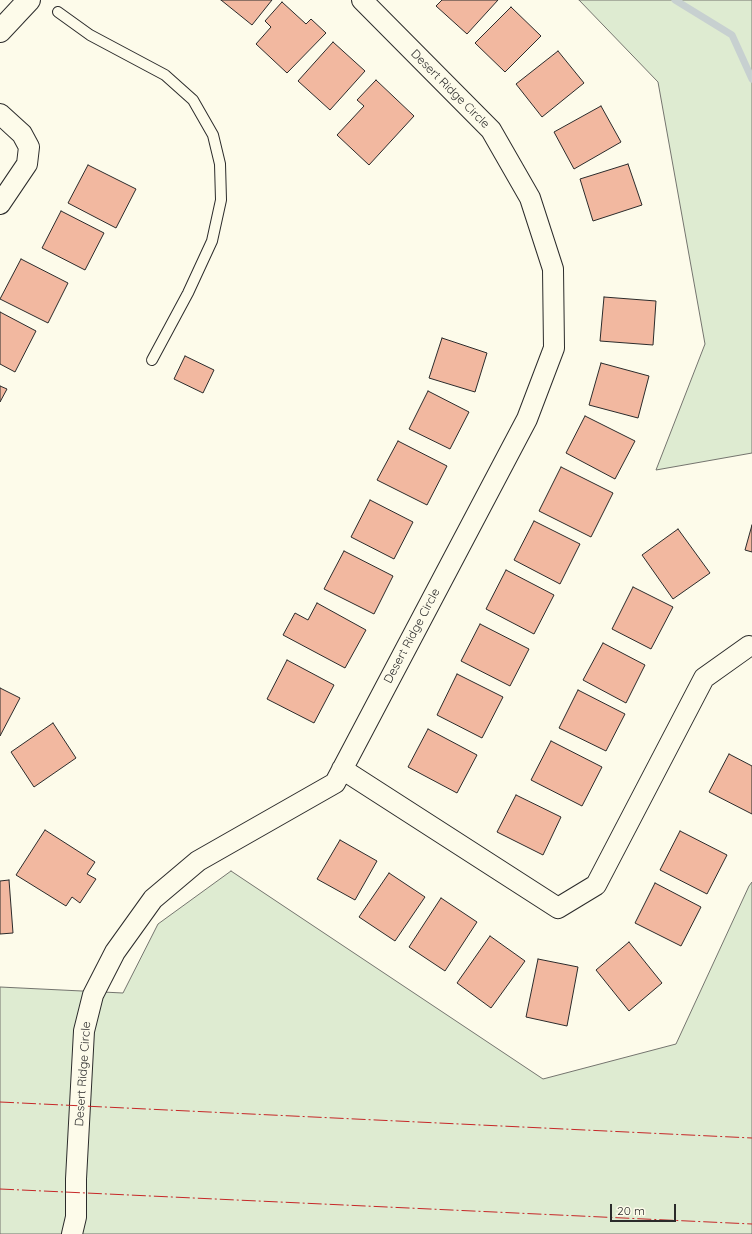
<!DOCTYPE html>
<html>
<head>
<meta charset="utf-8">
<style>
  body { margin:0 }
  #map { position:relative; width:752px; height:1234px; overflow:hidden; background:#fdfbea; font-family:Quicksand,sans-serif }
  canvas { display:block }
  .scale { position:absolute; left:610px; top:1204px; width:66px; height:18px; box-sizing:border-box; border:2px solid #2b2b2b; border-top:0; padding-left:5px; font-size:12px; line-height:14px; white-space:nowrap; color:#2b2b2b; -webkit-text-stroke:3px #fdfbea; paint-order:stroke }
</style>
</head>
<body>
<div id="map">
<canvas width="752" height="1234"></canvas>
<div class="scale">20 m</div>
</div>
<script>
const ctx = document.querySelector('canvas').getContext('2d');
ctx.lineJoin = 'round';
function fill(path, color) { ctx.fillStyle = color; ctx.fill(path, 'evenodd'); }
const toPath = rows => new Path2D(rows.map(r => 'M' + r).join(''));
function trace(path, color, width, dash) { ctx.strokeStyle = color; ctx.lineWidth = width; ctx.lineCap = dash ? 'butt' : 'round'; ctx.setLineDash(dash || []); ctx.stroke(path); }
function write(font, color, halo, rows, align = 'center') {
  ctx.font = font + ' Quicksand,sans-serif'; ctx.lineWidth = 3; ctx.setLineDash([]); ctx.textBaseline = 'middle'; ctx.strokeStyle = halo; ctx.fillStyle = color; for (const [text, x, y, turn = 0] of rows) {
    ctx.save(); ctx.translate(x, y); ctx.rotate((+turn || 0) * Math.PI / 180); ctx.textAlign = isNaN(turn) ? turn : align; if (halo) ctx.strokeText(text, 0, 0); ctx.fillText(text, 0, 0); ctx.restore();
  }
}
const green = toPath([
  [579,0,752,0,752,453,656,470,705,344,658,82,579,0],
  [231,871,543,1079,676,1044,749,886,752,882,752,1234,0,1234,0,987,123,993,158,924,231,871]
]);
const stream = toPath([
  [675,0,732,35,752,79]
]);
const building = toPath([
  [221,0,272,0,252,25,221,0],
  [442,0,498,0,467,34,436,6,442,0],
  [282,2,306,24,311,19,326,33,287,73,256,44,271,27,265,21,282,2],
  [511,7,541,36,505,72,475,43,511,7],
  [333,42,365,71,330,110,298,81,333,42],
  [558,51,584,83,542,117,516,84,558,51],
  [376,80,414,116,369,165,337,135,364,106,357,100,376,80],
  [601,106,621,142,574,169,554,132,601,106],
  [628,164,642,205,593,221,580,179,628,164],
  [88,165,136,189,116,228,68,203,88,165],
  [61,211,104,233,85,270,42,248,61,211],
  [21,259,68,283,48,323,0,299,21,259],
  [604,297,656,301,653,345,600,341,604,297],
  [0,312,36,331,15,372,0,364,0,312],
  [442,338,487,353,475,392,429,378,442,338],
  [185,356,214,370,203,393,174,379,185,356],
  [601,363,649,376,638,418,589,405,601,363],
  [0,386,7,389,0,402,0,386],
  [428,391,469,412,450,449,409,429,428,391],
  [585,416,635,441,615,479,566,453,585,416],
  [398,441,447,466,427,505,377,480,398,441],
  [561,467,613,493,591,537,539,511,561,467],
  [370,500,413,522,394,559,351,537,370,500],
  [534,521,580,544,560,584,514,560,534,521],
  [752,525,752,552,745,550,752,525],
  [678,529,710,573,673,599,642,555,678,529],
  [344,551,393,576,374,614,324,589,344,551],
  [506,570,554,595,534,634,486,609,506,570],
  [633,587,673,607,651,649,612,629,633,587],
  [317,603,366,630,345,668,283,635,295,613,308,620,317,603],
  [480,624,529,649,510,686,461,661,480,624],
  [603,643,645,665,626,703,583,680,603,643],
  [287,660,334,685,314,723,267,699,287,660],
  [457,674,503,697,482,738,437,715,457,674],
  [0,688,20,698,0,736,0,688],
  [578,690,625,714,606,751,559,728,578,690],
  [53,723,76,758,34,787,11,752,53,723],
  [428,729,477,755,457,793,408,767,428,729],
  [551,741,602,767,582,806,531,780,551,741],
  [729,754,752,766,752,814,709,792,729,754],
  [516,795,561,817,543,855,497,832,516,795],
  [45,830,95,862,87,874,96,879,80,903,72,897,66,906,16,875,45,830],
  [680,831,727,855,707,894,660,870,680,831],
  [340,840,377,861,355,900,317,879,340,840],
  [389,873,425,897,395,941,359,917,389,873],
  [9,880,13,933,0,934,0,881,9,880],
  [655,883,701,907,681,946,635,923,655,883],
  [441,898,477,922,445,971,409,947,441,898],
  [490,936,525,961,491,1008,457,983,490,936],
  [629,942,662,983,629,1011,596,970,629,942],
  [538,959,578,967,567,1026,526,1017,538,959]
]);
const lane = toPath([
  [58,12,90,35,165,75,193,100,213,135,220,164,221,200,212,241,188,293,152,360]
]);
const street = toPath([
  [0,114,22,134,29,147,27,164,0,204],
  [342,769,558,908,596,885,704,678,749,646],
  [72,1234,76,1217,76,1179,84,1031,93,995,115,952,153,899,198,861,335,783,527,419,554,348,553,269,530,198,491,130,362,0]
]);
const secondary = toPath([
  [0,31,29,0]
]);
const power = toPath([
  [0,1102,752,1138],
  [0,1189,752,1224]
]);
const streetNames = [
  ["Desert Ridge Circle",450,89,45],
  ["Desert Ridge Circle",412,636,-62],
  ["Desert Ridge Circle",83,1074,-86]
];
fill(green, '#deebd1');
trace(green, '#74746e', 1);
trace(stream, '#c7d0d0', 7);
fill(building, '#f2b8a0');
trace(building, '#2b2b2b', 1);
trace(lane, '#2b2b2b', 12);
trace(street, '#2b2b2b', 22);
trace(secondary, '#2b2b2b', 24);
trace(lane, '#fdfbea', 10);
trace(street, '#fdfbea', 20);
trace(secondary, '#fdfbea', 22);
trace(power, '#c62828', 1, [14, 3, 2, 3]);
write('12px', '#2b2b2b', '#fdfbea', streetNames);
</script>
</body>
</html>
